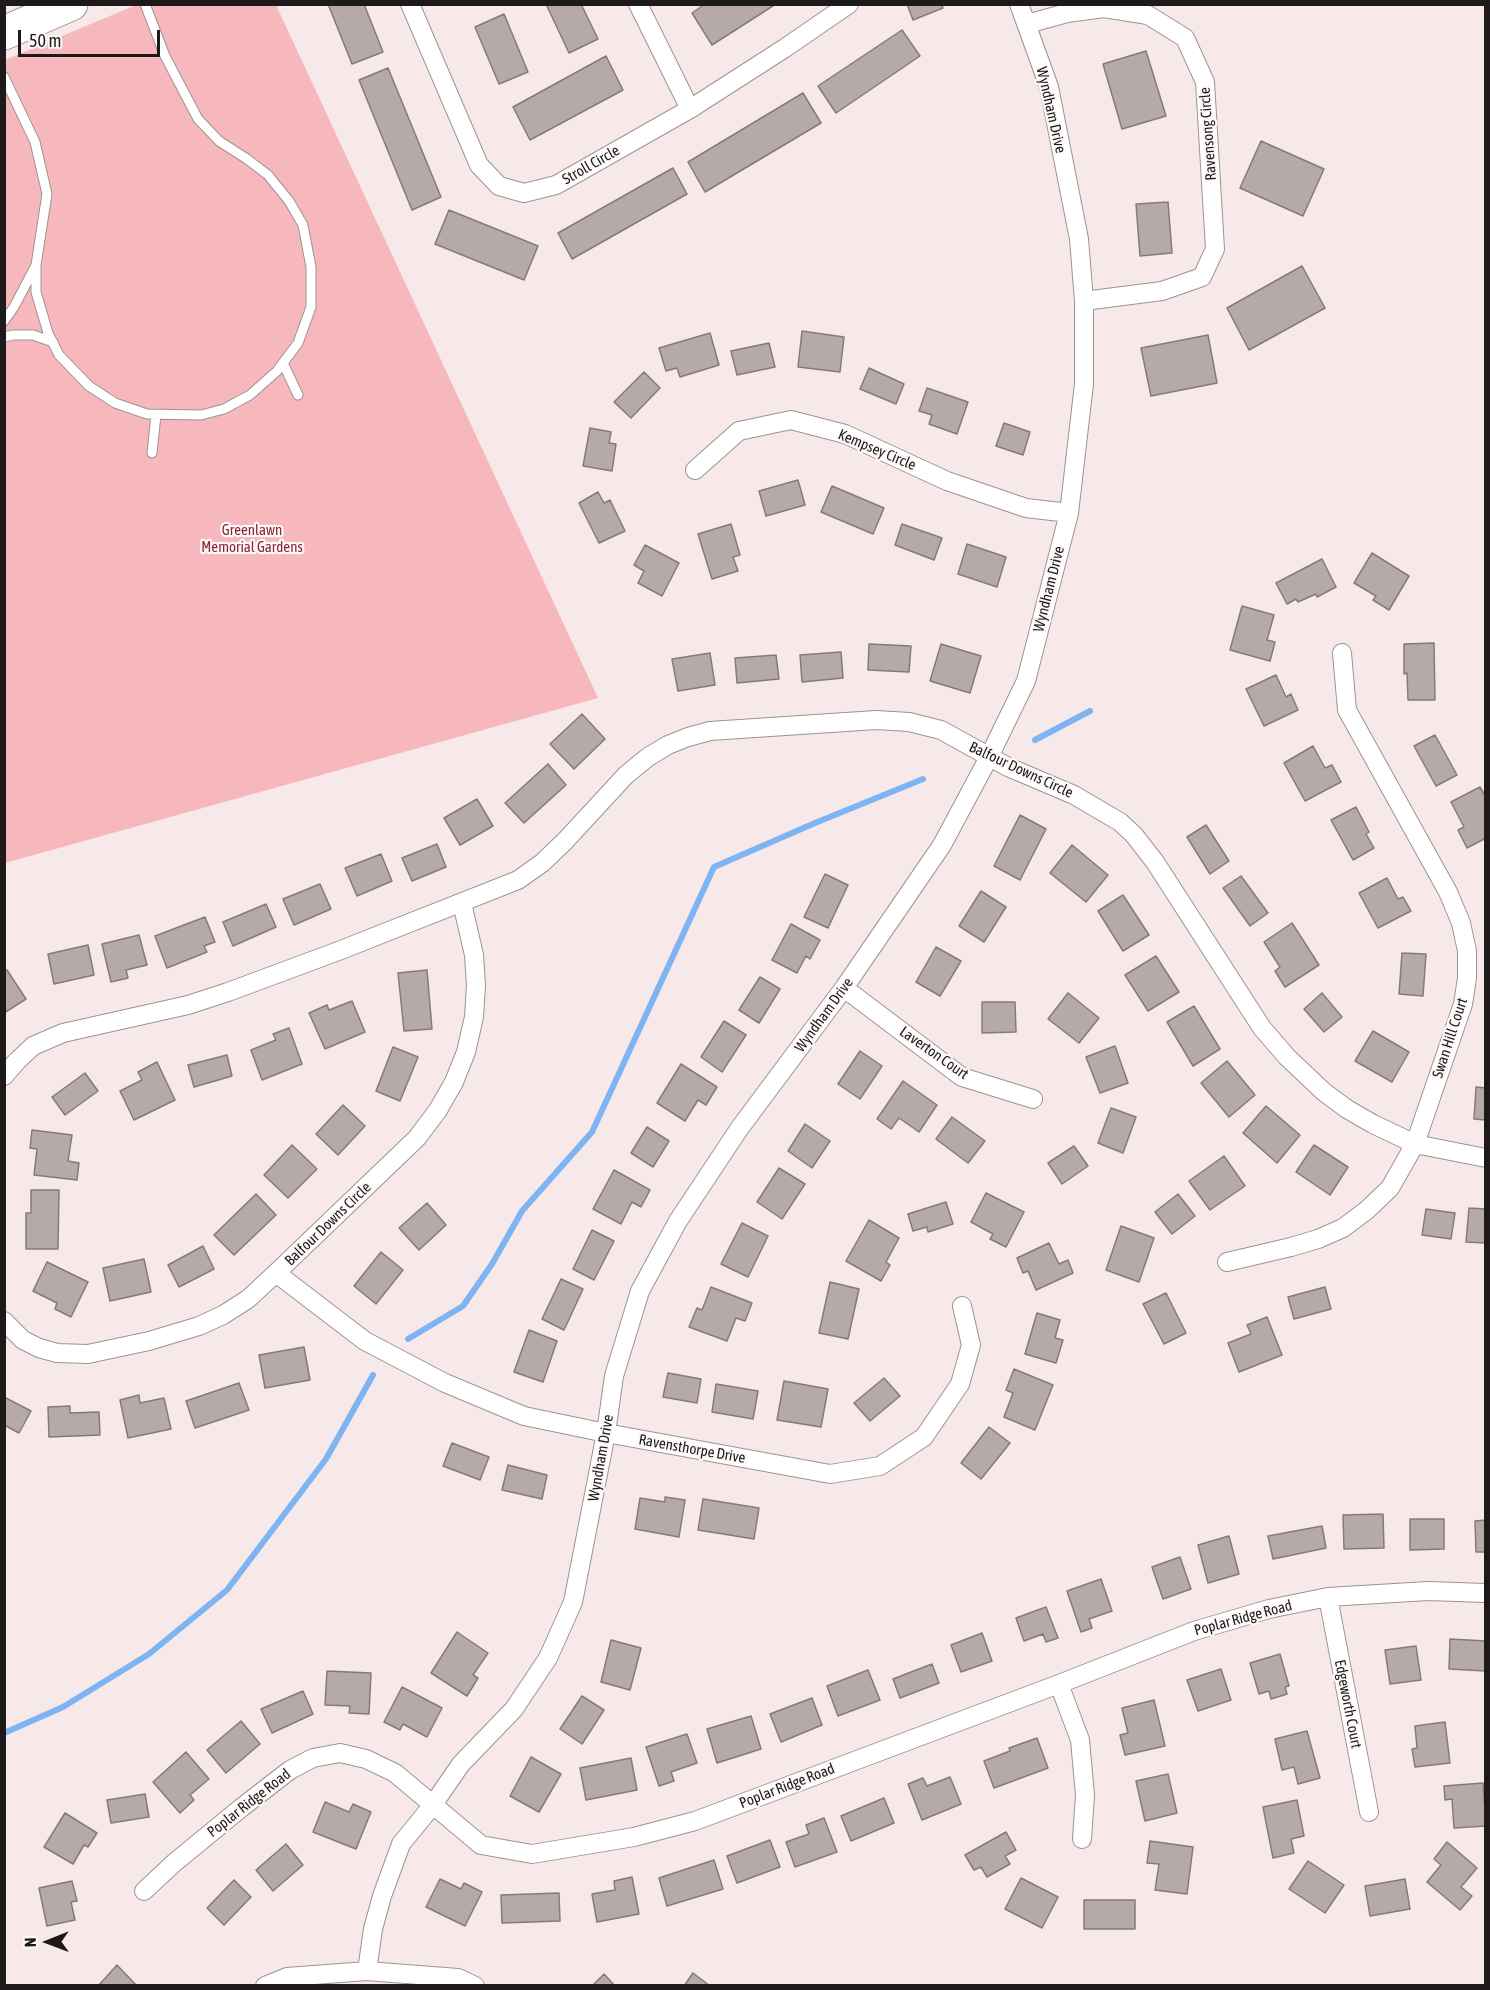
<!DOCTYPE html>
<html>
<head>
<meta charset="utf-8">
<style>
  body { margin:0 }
  #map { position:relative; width:1490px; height:1990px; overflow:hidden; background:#f7e9ea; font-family:"Asap Condensed",sans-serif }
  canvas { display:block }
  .frame { position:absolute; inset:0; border:6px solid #1f1a1a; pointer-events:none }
  .north { position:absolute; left:18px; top:1912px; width:60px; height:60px; -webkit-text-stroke:4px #fef9f9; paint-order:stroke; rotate:269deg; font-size:16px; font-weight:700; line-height:24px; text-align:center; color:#1f1a1a }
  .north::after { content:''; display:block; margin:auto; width:21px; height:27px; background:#1f1a1a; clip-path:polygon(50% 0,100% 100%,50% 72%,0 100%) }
  .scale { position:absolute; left:18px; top:30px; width:142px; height:27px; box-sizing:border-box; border:3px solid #1f1a1a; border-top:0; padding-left:8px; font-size:18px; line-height:21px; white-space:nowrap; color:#1f1a1a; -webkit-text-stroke:4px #fef9f9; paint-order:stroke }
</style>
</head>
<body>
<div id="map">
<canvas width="1490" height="1990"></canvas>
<div class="frame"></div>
<div class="north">N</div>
<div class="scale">50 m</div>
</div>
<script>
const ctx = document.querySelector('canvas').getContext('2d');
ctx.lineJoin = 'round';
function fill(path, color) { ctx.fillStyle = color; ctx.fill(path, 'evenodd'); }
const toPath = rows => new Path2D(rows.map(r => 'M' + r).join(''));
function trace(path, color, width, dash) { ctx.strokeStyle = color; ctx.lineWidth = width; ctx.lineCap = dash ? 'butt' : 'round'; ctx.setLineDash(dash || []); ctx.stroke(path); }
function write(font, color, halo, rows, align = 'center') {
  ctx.font = font + ' "Asap Condensed",sans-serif'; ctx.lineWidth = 4.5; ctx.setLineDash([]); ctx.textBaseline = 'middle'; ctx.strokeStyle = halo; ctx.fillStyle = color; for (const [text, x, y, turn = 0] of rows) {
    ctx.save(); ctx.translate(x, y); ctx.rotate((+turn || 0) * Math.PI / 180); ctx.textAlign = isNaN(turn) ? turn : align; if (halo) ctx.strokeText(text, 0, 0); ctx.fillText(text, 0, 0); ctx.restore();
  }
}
const green = toPath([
  [136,5,276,5,598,698,5,863,5,60]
]);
const stream = toPath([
  [1035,740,1090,711],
  [408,1339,463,1306,492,1264,522,1211,592,1132,714,867,815,823,923,779],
  [4,1733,63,1707,149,1654,227,1590,326,1459,373,1375]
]);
const building = toPath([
  [328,4,364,4,383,52,352,64,328,4],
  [546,4,581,4,598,39,569,53,546,4],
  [705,4,776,4,712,45,692,13,705,4],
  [907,4,941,4,943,8,913,20,907,4],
  [504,14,528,72,499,84,475,27,504,14],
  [902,30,920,56,836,113,818,86,902,30],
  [1146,51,1166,116,1122,129,1103,64,1146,51],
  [606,56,623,90,530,140,513,107,606,56],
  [388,68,441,197,412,210,359,80,388,68],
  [803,93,821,123,705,192,688,162,803,93],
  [1261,141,1324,169,1303,216,1240,188,1261,141],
  [673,168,687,194,572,259,558,233,673,168],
  [1168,202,1172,253,1140,256,1136,204,1168,202],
  [449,210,538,246,524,280,435,244,449,210],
  [1302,266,1325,308,1249,350,1227,308,1302,266],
  [802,331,844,337,840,372,798,367,802,331],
  [710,333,719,365,680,377,677,368,666,371,659,348,710,333],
  [1208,335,1217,383,1151,396,1141,348,1208,335],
  [769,343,775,367,737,375,731,351,769,343],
  [869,368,904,384,896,404,860,389,869,368],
  [644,372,660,388,631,418,614,402,644,372],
  [927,388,968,402,957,434,929,424,932,415,919,411,927,388],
  [1004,423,1030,432,1023,455,996,446,1004,423],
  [590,428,611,432,609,443,616,444,612,471,583,466,590,428],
  [798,480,805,505,766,516,759,491,798,480],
  [832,486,884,508,873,534,821,512,832,486],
  [598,492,604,503,610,500,625,531,599,543,579,503,598,492],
  [731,524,740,555,733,557,738,571,712,579,698,534,731,524],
  [902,524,942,538,934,560,895,545,902,524],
  [967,544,1006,557,997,587,958,574,967,544],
  [645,545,679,563,662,596,638,583,644,571,634,565,645,545],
  [1372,553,1409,576,1389,610,1373,600,1376,596,1354,583,1372,553],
  [1322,559,1336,587,1317,597,1316,594,1298,602,1296,599,1287,604,1276,583,1322,559],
  [1242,606,1274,615,1267,640,1275,642,1270,661,1230,650,1242,606],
  [1434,643,1435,700,1408,700,1407,673,1404,674,1404,644,1434,643],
  [869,644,911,646,909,672,868,670,869,644],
  [941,644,981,656,970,693,930,681,941,644],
  [841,652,843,678,802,682,800,655,841,652],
  [710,653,715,685,678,691,672,659,710,653],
  [776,655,779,679,737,683,735,658,776,655],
  [1276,675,1286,697,1291,694,1298,710,1264,726,1246,689,1276,675],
  [582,714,605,739,574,769,550,744,582,714],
  [1435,735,1457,775,1436,786,1414,746,1435,735],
  [1313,746,1325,768,1332,765,1341,782,1305,801,1284,763,1313,746],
  [548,764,566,785,524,823,505,803,548,764],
  [1480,787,1486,797,1486,838,1467,848,1458,830,1464,827,1451,802,1480,787],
  [477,799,493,826,460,845,444,818,477,799],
  [1356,807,1369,832,1366,834,1374,848,1353,860,1331,820,1356,807],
  [1020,815,1046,829,1020,880,994,866,1020,815],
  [1206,825,1229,861,1210,874,1187,837,1206,825],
  [437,844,446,867,412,881,402,858,437,844],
  [1072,845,1108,875,1086,902,1050,873,1072,845],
  [381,854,392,881,357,896,345,868,381,854],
  [825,874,848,885,828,928,804,917,825,874],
  [1241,876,1268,913,1250,926,1223,888,1241,876],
  [1387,878,1398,899,1403,897,1411,911,1378,928,1359,893,1387,878],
  [320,884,331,909,294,925,283,899,320,884],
  [981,891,1006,907,984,942,959,926,981,891],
  [1123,895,1149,935,1123,951,1098,911,1123,895],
  [266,904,276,927,233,946,223,922,266,904],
  [205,917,215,942,204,946,207,952,167,968,155,936,205,917],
  [1292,923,1319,965,1285,987,1275,971,1280,967,1264,942,1292,923],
  [791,924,820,940,810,959,806,956,797,973,772,960,791,924],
  [139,935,147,965,126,970,128,978,111,982,102,944,139,935],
  [88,945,94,975,54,984,48,954,88,945],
  [936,947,961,961,940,996,916,982,936,947],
  [1402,953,1426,954,1423,996,1399,994,1402,953],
  [1156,956,1179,992,1148,1011,1125,975,1156,956],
  [7,970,26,999,4,1013,4,972,7,970],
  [427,970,432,1029,404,1031,398,973,427,970],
  [760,977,780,989,759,1023,739,1010,760,977],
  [1068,993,1099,1018,1079,1043,1048,1019,1068,993],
  [1322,993,1342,1017,1324,1032,1304,1009,1322,993],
  [352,1001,365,1032,325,1049,309,1013,327,1005,329,1010,352,1001],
  [982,1002,1015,1002,1016,1032,982,1033,982,1002],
  [1194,1006,1220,1049,1193,1066,1167,1022,1194,1006],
  [724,1021,746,1035,722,1072,701,1057,724,1021],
  [289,1028,302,1064,262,1080,251,1050,276,1040,273,1034,289,1028],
  [1373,1031,1409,1052,1392,1082,1355,1061,1373,1031],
  [1115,1046,1128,1083,1100,1093,1086,1057,1115,1046],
  [393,1047,418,1057,400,1101,376,1091,393,1047],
  [860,1051,882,1066,860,1099,838,1084,860,1051],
  [227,1055,232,1076,194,1087,188,1065,227,1055],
  [1227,1061,1255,1095,1229,1117,1201,1083,1227,1061],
  [157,1062,175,1100,134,1120,120,1091,142,1080,138,1072,157,1062],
  [681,1064,717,1087,706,1105,698,1100,685,1121,657,1103,681,1064],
  [85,1073,98,1091,65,1115,52,1097,85,1073],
  [903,1081,937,1105,919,1132,899,1118,891,1129,877,1119,903,1081],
  [1476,1087,1486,1088,1486,1120,1474,1119,1476,1087],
  [343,1105,365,1126,338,1155,316,1134,343,1105],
  [1266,1106,1300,1135,1277,1163,1243,1133,1266,1106],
  [1111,1108,1136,1117,1123,1153,1098,1143,1111,1108],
  [952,1117,985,1141,968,1163,936,1139,952,1117],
  [805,1124,830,1141,812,1168,788,1151,805,1124],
  [647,1127,669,1141,653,1167,631,1153,647,1127],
  [32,1130,72,1135,68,1161,79,1163,77,1180,34,1175,37,1149,30,1148,32,1130],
  [292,1145,317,1169,288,1198,264,1175,292,1145],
  [1314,1145,1348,1167,1330,1195,1296,1172,1314,1145],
  [1074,1146,1088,1166,1062,1184,1048,1163,1074,1146],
  [1224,1156,1245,1186,1210,1210,1189,1181,1224,1156],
  [779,1168,805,1184,782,1219,757,1202,779,1168],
  [614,1170,650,1190,641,1207,632,1202,621,1224,593,1209,614,1170],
  [31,1190,59,1190,58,1249,26,1249,26,1213,31,1213,31,1190],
  [986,1193,1024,1212,1006,1247,990,1239,993,1234,971,1222,986,1193],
  [256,1194,276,1215,234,1255,214,1235,256,1194],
  [1178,1194,1195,1216,1172,1234,1155,1212,1178,1194],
  [946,1202,953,1224,928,1232,927,1227,913,1231,908,1214,946,1202],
  [427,1203,446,1225,419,1250,399,1228,427,1203],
  [1469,1208,1486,1209,1486,1243,1466,1242,1469,1208],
  [1426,1209,1455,1213,1451,1239,1422,1235,1426,1209],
  [869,1220,899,1238,886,1262,890,1265,881,1281,846,1261,869,1220],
  [742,1223,768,1236,748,1277,721,1264,742,1223],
  [1121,1226,1154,1238,1139,1282,1106,1270,1121,1226],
  [592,1230,614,1241,594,1280,573,1269,592,1230],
  [1049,1243,1059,1264,1068,1260,1073,1273,1036,1290,1028,1271,1023,1273,1017,1258,1049,1243],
  [203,1246,214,1269,179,1287,168,1265,203,1246],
  [381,1252,403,1270,376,1304,354,1286,381,1252],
  [144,1259,151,1292,110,1301,103,1268,144,1259],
  [47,1262,88,1282,71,1317,55,1309,57,1303,33,1291,47,1262],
  [561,1279,583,1289,564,1330,542,1319,561,1279],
  [830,1282,859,1289,848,1339,819,1333,830,1282],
  [711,1287,752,1303,745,1321,736,1318,727,1341,689,1327,697,1308,702,1310,711,1287],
  [1325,1287,1331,1309,1294,1319,1288,1297,1325,1287],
  [1166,1293,1186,1333,1164,1344,1143,1304,1166,1293],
  [1037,1313,1060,1320,1055,1338,1063,1340,1056,1363,1025,1354,1037,1313],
  [1267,1317,1282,1355,1239,1372,1228,1343,1251,1334,1247,1325,1267,1317],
  [529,1330,557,1341,543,1382,514,1372,529,1330],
  [304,1347,310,1380,265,1388,259,1355,304,1347],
  [1014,1369,1053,1385,1035,1430,1004,1417,1013,1393,1006,1390,1014,1369],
  [668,1373,701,1379,697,1403,663,1397,668,1373],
  [884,1378,900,1396,870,1421,854,1403,884,1378],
  [784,1381,828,1389,821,1427,777,1420,784,1381],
  [239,1383,249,1410,195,1428,186,1401,239,1383],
  [716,1384,758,1391,753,1419,712,1412,716,1384],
  [139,1395,140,1403,164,1398,171,1429,128,1438,120,1400,139,1395],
  [4,1397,31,1411,19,1433,4,1425,4,1397],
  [70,1406,70,1413,99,1412,100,1435,49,1437,48,1407,70,1406],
  [989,1427,1010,1443,981,1479,961,1463,989,1427],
  [452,1443,489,1457,480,1480,443,1466,452,1443],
  [508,1465,547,1475,542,1499,502,1490,508,1465],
  [665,1497,685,1500,679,1537,635,1529,640,1498,665,1502,665,1497],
  [703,1499,759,1508,754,1539,698,1530,703,1499],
  [1383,1514,1384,1548,1344,1549,1343,1515,1383,1514],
  [1410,1519,1444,1519,1444,1549,1410,1550,1410,1519],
  [1486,1520,1486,1552,1476,1552,1475,1521,1486,1520],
  [1322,1526,1326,1548,1273,1559,1268,1536,1322,1526],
  [1229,1536,1239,1574,1208,1583,1198,1545,1229,1536],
  [1180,1557,1191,1589,1163,1599,1152,1567,1180,1557],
  [1101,1579,1112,1611,1089,1619,1092,1628,1081,1632,1067,1591,1101,1579],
  [1046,1607,1058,1638,1046,1642,1043,1634,1024,1641,1016,1618,1046,1607],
  [457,1632,488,1653,473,1675,478,1678,467,1696,431,1673,457,1632],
  [982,1633,992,1661,961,1672,951,1645,982,1633],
  [1450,1639,1486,1641,1486,1671,1449,1669,1450,1639],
  [611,1640,641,1648,630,1690,601,1682,611,1640],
  [1416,1646,1421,1680,1390,1684,1385,1650,1416,1646],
  [1280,1654,1289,1686,1285,1687,1287,1694,1271,1699,1269,1691,1259,1694,1250,1663,1280,1654],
  [932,1664,939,1683,900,1698,893,1679,932,1664],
  [1221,1669,1231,1700,1198,1711,1187,1680,1221,1669],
  [868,1670,880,1700,838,1716,827,1686,868,1670],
  [327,1671,371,1673,369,1714,349,1713,350,1706,325,1705,327,1671],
  [402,1687,442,1708,427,1737,403,1724,400,1730,384,1722,402,1687],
  [303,1691,313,1714,272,1733,261,1709,303,1691],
  [582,1696,604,1710,582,1744,560,1729,582,1696],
  [812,1698,822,1725,781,1742,770,1714,812,1698],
  [1154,1700,1165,1746,1125,1755,1120,1735,1128,1733,1122,1708,1154,1700],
  [751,1716,761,1749,717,1763,707,1729,751,1716],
  [241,1721,260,1744,226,1773,207,1750,241,1721],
  [1445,1722,1450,1763,1415,1767,1412,1749,1417,1748,1415,1726,1445,1722],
  [1307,1731,1320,1778,1298,1784,1294,1767,1282,1770,1275,1739,1307,1731],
  [687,1734,697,1763,671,1772,674,1781,659,1786,646,1747,687,1734],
  [1037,1738,1048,1768,994,1788,984,1761,1010,1751,1009,1748,1037,1738],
  [186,1752,209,1779,190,1795,194,1800,180,1813,153,1782,186,1752],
  [531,1757,561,1774,539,1812,510,1796,531,1757],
  [631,1758,637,1790,586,1800,580,1768,631,1758],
  [1168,1774,1177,1813,1145,1821,1136,1781,1168,1774],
  [950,1777,961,1804,922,1820,908,1784,923,1778,927,1786,950,1777],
  [1483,1783,1486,1826,1454,1828,1452,1799,1445,1800,1444,1786,1483,1783],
  [145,1794,149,1817,111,1823,107,1800,145,1794],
  [884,1798,894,1823,851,1841,841,1816,884,1798],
  [1297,1800,1304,1836,1291,1839,1294,1853,1273,1858,1263,1807,1297,1800],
  [325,1802,349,1812,353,1804,371,1812,356,1849,313,1832,325,1802],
  [65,1813,97,1833,88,1847,84,1845,73,1864,44,1847,65,1813],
  [824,1818,837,1852,795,1867,786,1842,809,1834,806,1825,824,1818],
  [1006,1832,1016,1850,1005,1856,1010,1864,987,1877,981,1867,974,1870,965,1855,1006,1832],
  [770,1840,780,1867,737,1883,727,1856,770,1840],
  [1150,1841,1193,1847,1187,1894,1155,1890,1159,1864,1147,1863,1150,1841],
  [1447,1842,1477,1868,1461,1887,1472,1896,1460,1910,1427,1882,1441,1865,1434,1859,1447,1842],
  [286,1844,303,1865,273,1891,256,1870,286,1844],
  [714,1860,723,1889,667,1906,659,1878,714,1860],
  [1308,1861,1344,1885,1325,1913,1289,1889,1308,1861],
  [632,1877,639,1914,597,1922,592,1894,615,1890,614,1881,632,1877],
  [1021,1878,1058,1897,1042,1928,1005,1909,1021,1878],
  [440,1879,461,1889,464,1883,482,1892,465,1926,426,1907,440,1879],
  [1405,1879,1410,1909,1370,1916,1365,1886,1405,1879],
  [234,1880,251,1897,224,1925,207,1908,234,1880],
  [72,1881,77,1901,71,1902,75,1920,47,1926,39,1888,72,1881],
  [559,1893,560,1921,502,1923,501,1895,559,1893],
  [1084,1900,1135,1900,1135,1929,1084,1929,1084,1900],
  [117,1965,137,1986,98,1986,117,1965],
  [693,1973,710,1986,684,1986,693,1973],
  [604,1974,615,1986,592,1986,604,1974]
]);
const lane = toPath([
  [4,77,35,142,47,194,36,265,36,292,48,333,59,355,89,386,115,403,147,414,201,415,224,409,250,395,277,371,298,343,311,307,311,267,303,225,289,201,268,175,247,159,219,141,198,119,165,56,145,4],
  [4,321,14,307,35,267],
  [4,337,13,335,33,335,53,342],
  [283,363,298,395],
  [152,453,156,415]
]);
const street = toPath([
  [410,4,479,165,499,186,524,193,556,185,690,109,785,48,849,4],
  [638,4,690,109],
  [1027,24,1067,13,1104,8,1148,15,1185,38,1205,82,1215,249,1202,277,1162,291,1084,301],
  [695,470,739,431,791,420,845,434,947,481,1026,508,1069,513],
  [844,988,962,1077,1033,1099],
  [4,1076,17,1061,33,1046,63,1033,188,1005,228,992,341,950,518,880,542,863,565,841,626,775,648,757,668,745,688,737,710,731,876,720,909,722,941,730,1008,767,1074,795,1120,822,1134,835,1155,862,1262,1028,1287,1057,1324,1092,1347,1109,1373,1124,1415,1144,1486,1158],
  [1227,1262,1291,1247,1318,1239,1343,1228,1367,1210,1390,1188,1415,1144,1463,1004,1467,978,1467,951,1461,923,1448,892,1347,710,1342,653],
  [276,1273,365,1341,445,1383,524,1416,606,1433,830,1474,880,1466,924,1437,960,1384,971,1345,962,1306],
  [4,1321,23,1340,39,1348,57,1353,88,1354,149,1341,199,1326,223,1315,248,1299,276,1273,417,1138,438,1110,454,1082,466,1052,474,1017,476,986,474,955,462,903],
  [1328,1597,1369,1812],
  [1059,1684,1080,1740,1085,1795,1082,1839],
  [144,1891,174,1863,241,1808,290,1770,313,1758,340,1753,366,1759,395,1773,481,1845,532,1854,634,1837,695,1821,1059,1684,1194,1631,1269,1609,1328,1597,1428,1591,1486,1593],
  [367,1971,373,1929,382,1896,401,1844,432,1806,461,1764,514,1709,548,1658,573,1602,606,1433,614,1376,640,1291,678,1221,739,1129,844,988,942,845,989,757,1026,681,1069,513,1084,384,1084,301,1079,239,1049,87,1019,4],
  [265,1986,287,1977,367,1971,458,1978,475,1986]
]);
const highway = toPath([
  [4,33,71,4]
]);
const streetNames = [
  ["Wyndham Drive",1051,110,77],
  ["Ravensong Circle",1208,134,-94],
  ["Stroll Circle",591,165,-30],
  ["Kempsey Circle",877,450,23],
  ["Wyndham Drive",1049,589,-76],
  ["Balfour Downs Circle",1021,770,25],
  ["Wyndham Drive",824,1015,-54],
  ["Swan Hill Court",1450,1038,-72],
  ["Laverton Court",934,1053,35],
  ["Balfour Downs Circle",328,1224,-44],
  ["Ravensthorpe Drive",692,1449,10],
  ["Wyndham Drive",601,1458,-80],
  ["Poplar Ridge Road",1243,1618,-15],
  ["Edgeworth Court",1348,1704,79],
  ["Poplar Ridge Road",787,1786,-21],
  ["Poplar Ridge Road",249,1803,-38]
];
const parkNames = [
  ["Greenlawn",252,530],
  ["Memorial Gardens",252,547]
];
fill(green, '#f6b8bc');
trace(stream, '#7eb4f1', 6);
fill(building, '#b6a9a9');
trace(building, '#86797a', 1.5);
trace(lane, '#9f9293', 11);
trace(street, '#9f9293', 20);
trace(highway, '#9f9293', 35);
trace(lane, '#fff', 9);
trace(street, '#fff', 18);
trace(highway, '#fff', 33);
write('15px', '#1f1a1a', '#fef9f9', streetNames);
write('15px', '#8a2538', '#fef9f9', parkNames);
</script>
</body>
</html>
